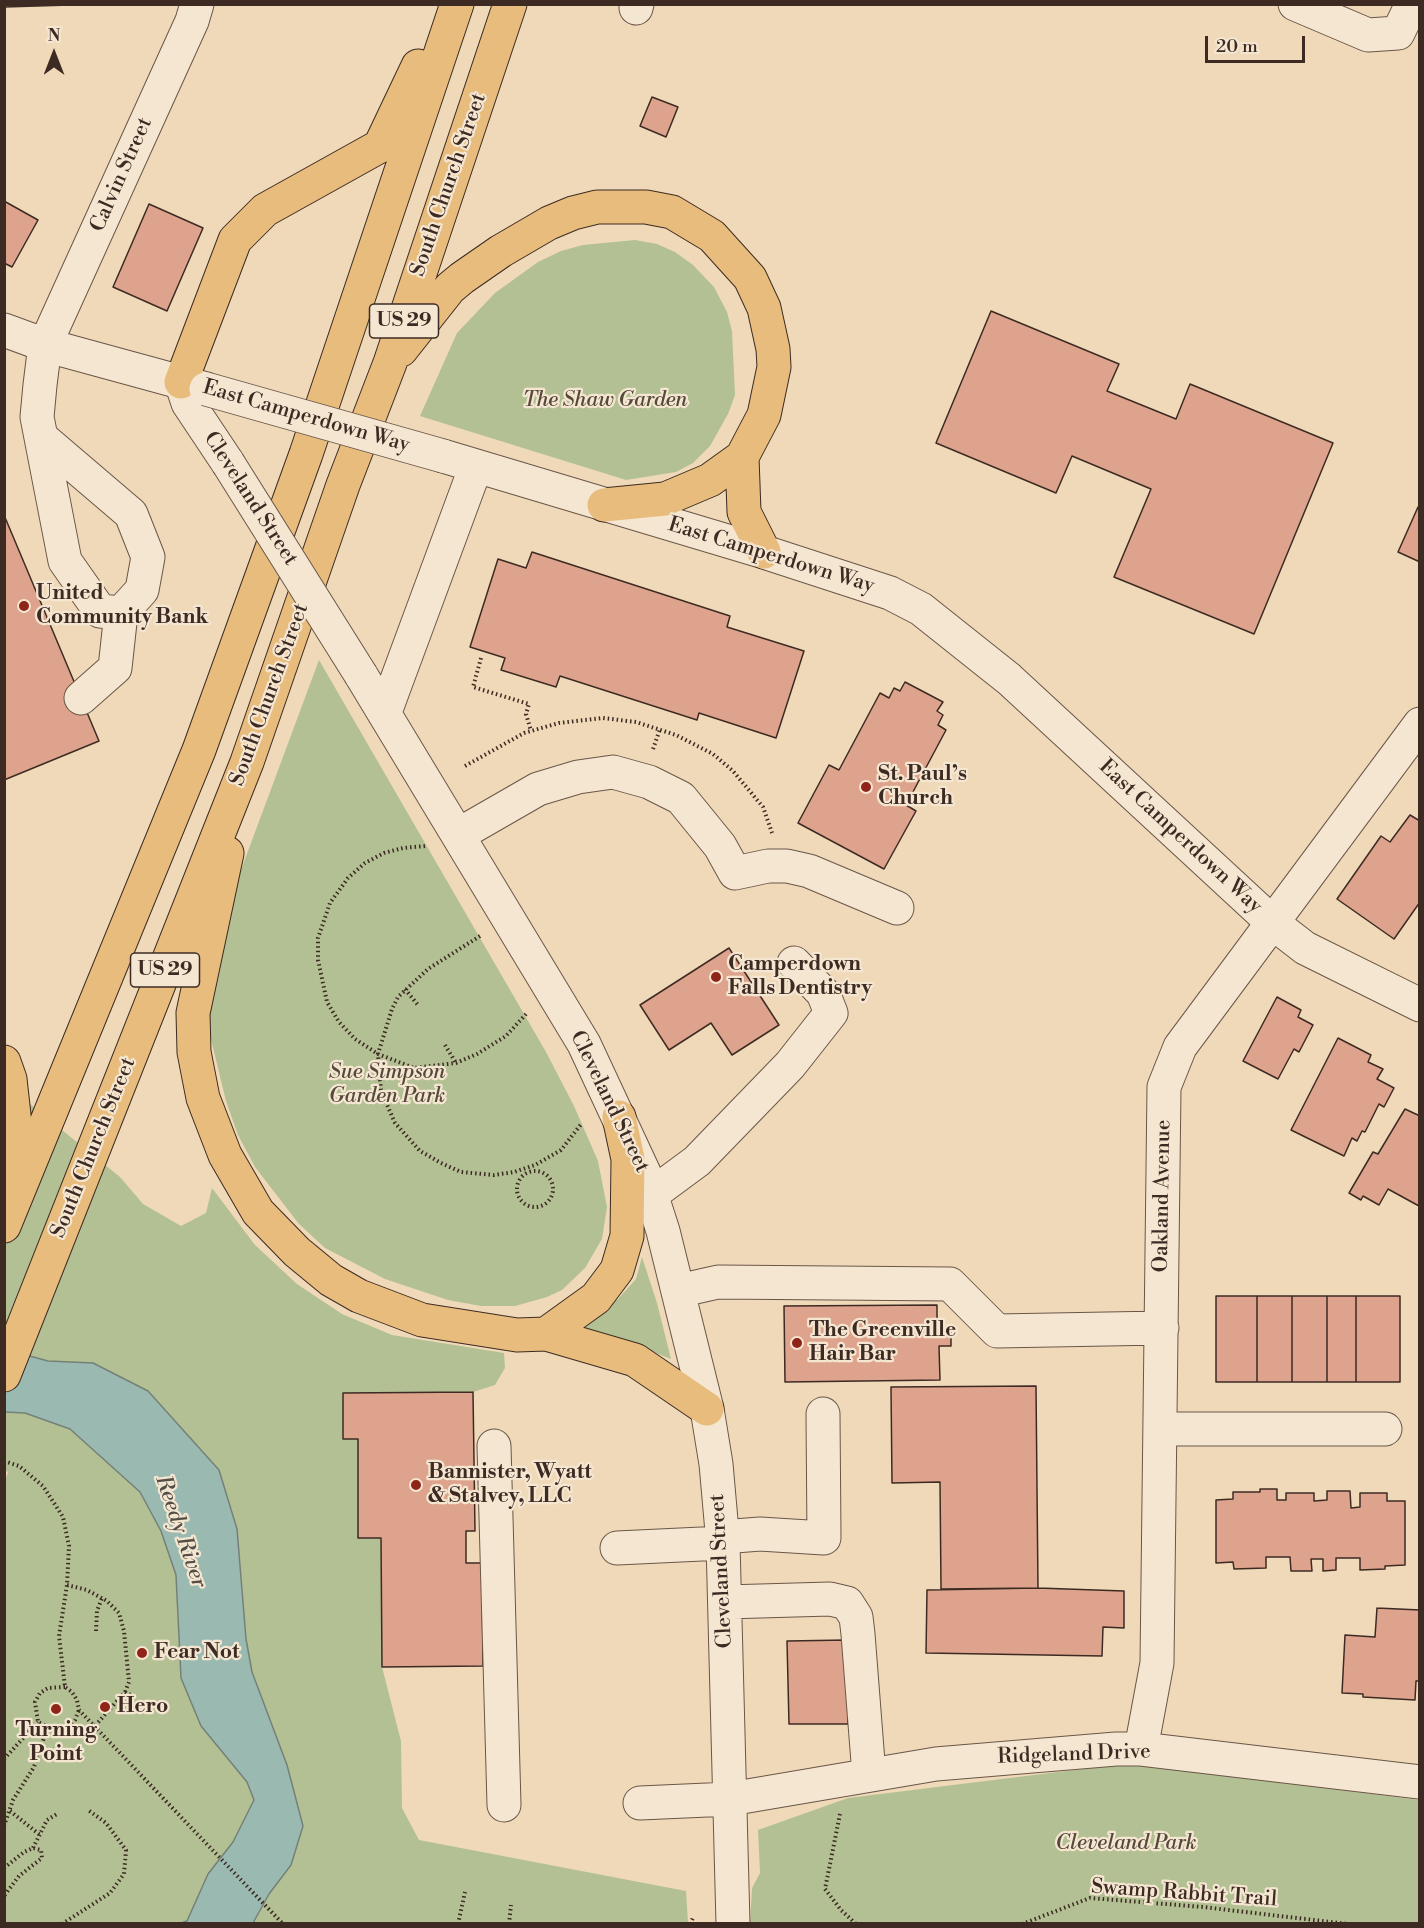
<!DOCTYPE html>
<html>
<head>
<meta charset="utf-8">
<style>
  body { margin:0 }
  #map { position:relative; width:1424px; height:1928px; overflow:hidden; background:#efd9b9; font-family:"Libre Bodoni",serif }
  canvas { display:block }
  .frame { position:absolute; inset:0; border:6px solid #3d2b23; pointer-events:none }
  .north { position:absolute; left:24px; top:24px; width:60px; height:60px; -webkit-text-stroke:4px #f5e6d2; paint-order:stroke; rotate:0deg; font-size:16px; font-weight:700; line-height:24px; text-align:center; color:#3d2b23 }
  .north::after { content:''; display:block; margin:auto; width:21px; height:27px; background:#3d2b23; clip-path:polygon(50% 0,100% 100%,50% 72%,0 100%) }
  .scale { position:absolute; left:1205px; top:36px; width:100px; height:27px; box-sizing:border-box; border:3px solid #3d2b23; border-top:0; padding-left:8px; font-size:18px; line-height:21px; white-space:nowrap; color:#3d2b23; -webkit-text-stroke:4px #f5e6d2; paint-order:stroke }
</style>
</head>
<body>
<div id="map">
<canvas width="1424" height="1928"></canvas>
<div class="frame"></div>
<div class="north">N</div>
<div class="scale">20 m</div>
</div>
<script>
const ctx = document.querySelector('canvas').getContext('2d');
ctx.lineJoin = 'round';
function fill(path, color) { ctx.fillStyle = color; ctx.fill(path, 'evenodd'); }
const toPath = rows => new Path2D(rows.map(r => 'M' + r).join(''));
function trace(path, color, width, dash) { ctx.strokeStyle = color; ctx.lineWidth = width; ctx.lineCap = dash ? 'butt' : 'round'; ctx.setLineDash(dash || []); ctx.stroke(path); }
function write(font, color, halo, rows, align = 'center') {
  ctx.font = font + ' "Libre Bodoni",serif'; ctx.lineWidth = 4.5; ctx.setLineDash([]); ctx.textBaseline = 'middle'; ctx.strokeStyle = halo; ctx.fillStyle = color; for (const [text, x, y, turn = 0] of rows) {
    ctx.save(); ctx.translate(x, y); ctx.rotate((+turn || 0) * Math.PI / 180); ctx.textAlign = isNaN(turn) ? turn : align; if (halo) ctx.strokeText(text, 0, 0); ctx.fillText(text, 0, 0); ctx.restore();
  }
}
const green = toPath([
  [635,240,657,244,675,252,693,265,714,287,727,312,732,331,735,395,728,414,710,446,693,463,676,472,626,480,420,416,457,333,495,293,538,262,561,251,583,245],
  [319,660,546,1052,574,1106,598,1161,607,1207,602,1239,585,1268,562,1290,547,1297,515,1306,481,1306,448,1300,385,1279,325,1248,299,1224,255,1167,238,1135,226,1101,209,1031,209,994,222,921],
  [4,1083,120,1177,143,1204,181,1226,206,1213,212,1188,255,1245,297,1284,342,1314,392,1335,504,1353,505,1368,495,1385,473,1392,343,1394,343,1439,358,1439,358,1538,381,1538,382,1667,401,1741,402,1808,419,1840,686,1891,688,1923,5,1923,4,1484,8,1472,4,1470],
  [57,1362,93,1363,110,1372],
  [642,1257,657,1303,671,1359,638,1346,571,1329,618,1299,636,1279],
  [1131,1763,1419,1800,1419,1923,750,1924,752,1888,760,1873,758,1830,848,1798]
]);
const water = toPath([
  [4,1349,48,1361,93,1363,148,1391,219,1470,237,1529,246,1639,252,1672,287,1765,303,1826,291,1865,269,1894,253,1923,181,1923,187,1921,208,1874,233,1842,254,1800,247,1782,201,1726,181,1678,176,1575,161,1531,140,1492,70,1429,25,1413,5,1412,4,1349]
]);
const building = toPath([
  [4,4,103,4,4,7,4,4],
  [652,97,678,107,666,137,640,126,652,97],
  [4,201,38,220,12,267,4,263,4,201],
  [149,204,203,228,167,311,113,287,149,204],
  [991,311,1119,364,1107,391,1176,419,1190,384,1333,443,1254,634,1114,577,1151,489,1072,456,1056,493,936,443,991,311],
  [1418,507,1420,508,1420,562,1398,552,1418,507],
  [4,515,99,741,4,780,4,515],
  [532,552,730,616,727,627,804,651,776,738,699,713,697,720,560,676,556,687,501,670,505,658,470,647,498,559,526,568,532,552],
  [905,682,943,702,937,711,943,715,938,725,946,730,906,805,916,811,884,869,798,823,829,765,839,770,880,693,889,698,894,688,900,691,905,682],
  [1410,815,1420,821,1420,902,1394,939,1337,899,1381,836,1390,842,1410,815],
  [729,948,779,1025,732,1055,711,1023,669,1050,640,1005,729,948],
  [1277,997,1301,1010,1298,1017,1313,1025,1299,1052,1294,1049,1278,1079,1243,1061,1277,997],
  [1338,1038,1371,1055,1368,1062,1383,1069,1377,1079,1394,1088,1384,1107,1379,1104,1365,1132,1362,1131,1357,1141,1352,1138,1344,1156,1291,1130,1338,1038],
  [1405,1109,1420,1116,1419,1206,1388,1189,1379,1205,1363,1196,1361,1200,1349,1193,1373,1152,1378,1154,1405,1109],
  [1216,1296,1257,1296,1257,1382,1216,1382,1216,1296],
  [1257,1296,1292,1296,1292,1382,1257,1382,1257,1296],
  [1292,1296,1327,1296,1327,1382,1292,1382,1292,1296],
  [1327,1296,1356,1296,1356,1382,1327,1382,1327,1296],
  [1356,1296,1400,1296,1400,1382,1356,1382,1356,1296],
  [937,1305,937,1331,951,1331,951,1346,939,1346,940,1380,785,1382,784,1306,937,1305],
  [1036,1386,1038,1588,941,1589,940,1482,892,1483,891,1387,1036,1386],
  [473,1392,475,1531,466,1531,466,1563,482,1563,483,1666,382,1667,381,1538,358,1538,358,1439,343,1439,343,1393,473,1392],
  [1260,1489,1277,1489,1277,1500,1286,1500,1286,1493,1314,1493,1314,1501,1327,1500,1327,1491,1350,1491,1351,1508,1360,1507,1360,1493,1387,1493,1387,1501,1405,1501,1405,1565,1385,1566,1385,1569,1360,1570,1360,1558,1336,1558,1336,1570,1323,1571,1323,1559,1311,1559,1312,1571,1291,1571,1290,1557,1266,1557,1266,1568,1234,1569,1233,1562,1216,1563,1216,1500,1233,1499,1233,1492,1260,1492,1260,1489],
  [1038,1588,1124,1591,1124,1628,1103,1627,1102,1656,926,1653,927,1590,1038,1588],
  [1377,1608,1420,1610,1420,1681,1416,1681,1415,1700,1363,1697,1363,1694,1342,1693,1345,1635,1375,1637,1377,1608],
  [847,1640,848,1724,789,1724,787,1641,847,1640]
]);
const path = toPath([
  [481,658,473,687,529,704,526,714,531,731],
  [653,749,660,729],
  [465,766,524,733,559,723,603,718,636,722,676,735,713,754,733,771,763,807,772,833],
  [425,846,403,848,384,853,365,863,348,878,330,903,318,938,318,960,327,1002,339,1022,355,1039,378,1054,414,1068,456,1063,477,1054,506,1036,526,1014],
  [480,936,428,969,398,997,392,1009,378,1054,381,1091,395,1123,420,1151,441,1163,461,1172,494,1175,514,1172,535,1165,561,1150,582,1123],
  [405,989,418,1005],
  [445,1045,456,1063],
  '517 1189a18 18 0 1 1 36 0a18 18 0 1 1-36 0Z',
  [4,1461,19,1466,43,1486,63,1517,69,1546,67,1585,59,1636,65,1687,72,1692,77,1700,79,1710,283,1924],
  [67,1585,87,1590,107,1601,119,1613,124,1631,129,1682,125,1692,95,1726],
  [96,1631,97,1611,102,1598],
  [65,1687,48,1688,40,1693,35,1702,38,1722,58,1731,68,1727,75,1720,79,1710],
  [125,1692,131,1695],
  [4,1759,38,1722],
  [10,1811,40,1835],
  [840,1814,825,1889,841,1910,856,1924],
  [4,1826,13,1800,34,1767,47,1729],
  [33,1848,47,1820,57,1814],
  [4,1868,24,1852,33,1848,41,1850,42,1858,19,1876,4,1896],
  [62,1924,110,1893,124,1874,126,1850,106,1823,88,1810],
  [458,1924,465,1892],
  [509,1924,511,1905],
  [690,1924,694,1916],
  [1022,1924,1090,1898,1203,1907,1348,1924]
]);
const minor = toPath([
  [1295,4,1368,35,1398,33,1412,4],
  [636,8,637,4],
  [4,330,45,345,206,389],
  [181,382,188,403,228,463],
  [42,438,131,514,148,557,142,590,121,613,100,611,65,561,37,417,40,385,45,345,192,21,197,4],
  [443,456,764,552,890,593,921,609,1009,679,1274,924,1305,948,1420,1005],
  [361,675,584,1044,645,1175,663,1231,707,1409,716,1464,723,1543,733,1924],
  [81,698,115,668,121,613],
  [385,712,476,466],
  [458,835,538,789,578,777,613,772,649,782,681,798,720,846,735,873,768,866,787,866,809,871,897,908],
  [651,1195,697,1161,790,1065,831,1013,823,993,794,963],
  [678,1291,718,1282,950,1284,997,1331,1162,1328],
  [1160,1429,1385,1429],
  [494,1446,504,1805],
  [722,1537,760,1534,824,1538,823,1414],
  [617,1548,723,1543],
  [725,1602,830,1599,847,1603,856,1617,858,1634,869,1775],
  [1141,1749,1157,1663,1164,1087,1180,1047,1420,724],
  [640,1803,730,1799,936,1764,1116,1749,1141,1749,1420,1782]
]);
const major = toPath([
  [401,350,450,288,462,278,501,251,549,223,573,213,597,207,646,207,672,212,712,236,750,278,764,308,773,349,774,367,764,415,742,457,710,480,665,499,604,505],
  [181,382,235,240,265,210,380,146,418,66],
  [742,457,744,512,764,552],
  [227,853,193,1013,194,1052,203,1098,225,1155,258,1212,297,1252,331,1280,359,1296,422,1320,517,1335,546,1334,635,1360,707,1409],
  [4,1062,10,1079,16,1133,10,1182],
  [4,1226,199,750,306,454,457,4],
  [546,1334,596,1298,617,1270,627,1236,628,1159,619,1117],
  [4,1375,247,762,343,485,390,363,510,4]
]);
const minorBridge = toPath([
  [206,389,443,456],
  [228,463,361,675]
]);
const markers = [
  [24,606,6,"#8f2418"],
  [866,787,6,"#8f2418"],
  [716,977,6,"#8f2418"],
  [797,1343,6,"#8f2418"],
  [416,1485,6,"#8f2418"],
  [142,1653,6,"#8f2418"],
  [105,1707,6,"#8f2418"],
  [56,1709,6,"#8f2418"]
];
const shields = [
  [404,321,69],
  [165,970,69]
];
const shieldNames = [
  ["US 29",404,321],
  ["US 29",165,970]
];
const streetNames = [
  ["Calvin Street",122,175,-66],
  ["South Church Street",449,185,-71],
  ["East Camperdown Way",306,417,16],
  ["Cleveland Street",250,499,57],
  ["East Camperdown Way",771,556,17],
  ["South Church Street",270,695,-70],
  ["East Camperdown Way",1180,837,43],
  ["Cleveland Street",609,1102,64],
  ["South Church Street",94,1148,-68],
  ["Oakland Avenue",1163,1196,-89],
  ["Cleveland Street",722,1571,-93],
  ["Ridgeland Drive",1074,1755,-2],
  ["Swamp Rabbit Trail",1184,1894,4]
];
const parkNames = [
  ["The Shaw Garden",605,401],
  ["Sue Simpson",387,1073],
  ["Garden Park",387,1097],
  ["Cleveland Park",1126,1844]
];
const poiNames = [
  ["United",36,594],
  ["Community Bank",36,618],
  ["St. Paul’s",878,775],
  ["Church",878,799],
  ["Camperdown",728,965],
  ["Falls Dentistry",728,989],
  ["The Greenville",809,1331],
  ["Hair Bar",809,1355],
  ["Bannister, Wyatt",428,1473],
  ["& Stalvey, LLC",428,1497],
  ["Fear Not",154,1653],
  ["Hero",117,1707],
  ["Turning",56,1731,"center"],
  ["Point",56,1755,"center"]
];
const waterNames = [
  ["Reedy River",180,1532,71]
];
fill(green, '#b3c094');
fill(water, '#9abab1');
trace(water, '#758178', 1.5);
fill(building, '#dea38c');
trace(building, '#3d2b23', 1.5);
trace(minor, '#6a5648', 35);
trace(major, '#3d2b23', 35);
trace(path, '#3d2b23', 4, [1.5, 3]);
trace(minor, '#f5e6d2', 33);
trace(major, '#e8bc7c', 33);
trace(minorBridge, '#6a5648', 35, []);
trace(minorBridge, '#f5e6d2', 33);
for (const [x, y, r, color] of markers) { const dot = new Path2D(); dot.arc(x, y, r, 0, 2 * Math.PI); ctx.fillStyle = color; ctx.fill(dot); trace(dot, '#f5e6d2', 2); }
for (const [x, y, w] of shields) { const box = new Path2D(); box.roundRect(x - w / 2, y - 17, w, 34, 4.5); ctx.fillStyle = '#f5e6d2'; ctx.fill(box); trace(box, '#3d2b23', 1.5); }
write('bold 20px', '#3d2b23', null, shieldNames);
write('21px', '#3d2b23', '#f5e6d2', streetNames);
write('italic 21px', '#55493a', '#f5e6d2', parkNames);
write('bold 21px', '#3d2b23', '#f5e6d2', poiNames, 'left');
write('italic 22px', '#544f46', '#f5e6d2', waterNames);
</script>
</body>
</html>
